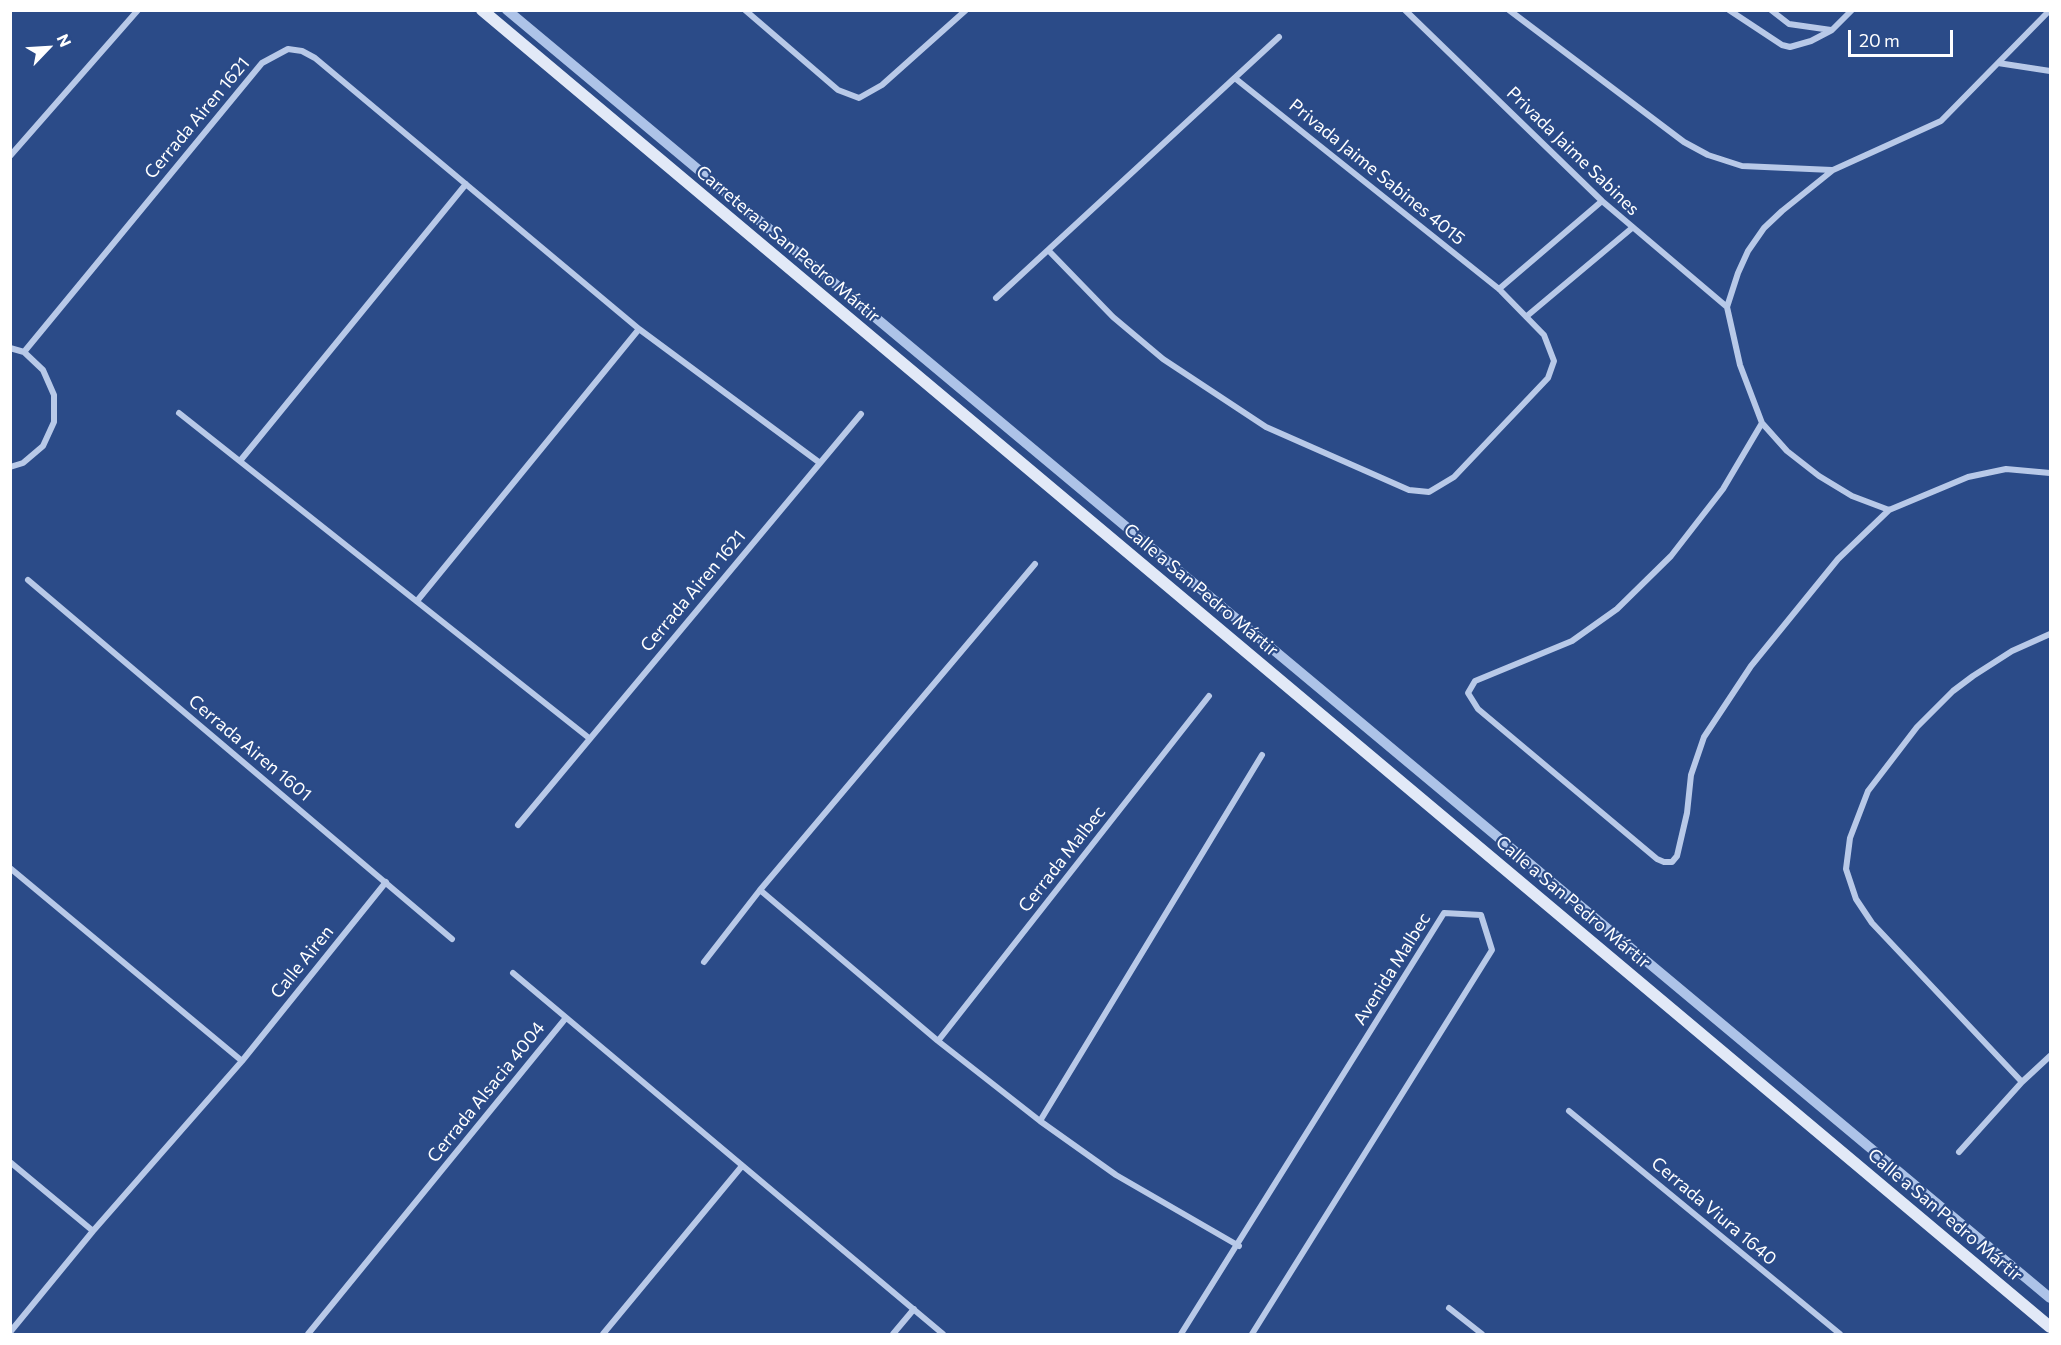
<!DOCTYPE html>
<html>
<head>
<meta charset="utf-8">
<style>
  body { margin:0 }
  #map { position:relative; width:2061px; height:1345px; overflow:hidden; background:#2b4b88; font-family:Commissioner,sans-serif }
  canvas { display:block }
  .frame { position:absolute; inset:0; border:12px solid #fff; pointer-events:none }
  .north { position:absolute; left:18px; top:18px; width:60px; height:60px; -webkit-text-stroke:4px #2b4b88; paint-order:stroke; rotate:65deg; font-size:16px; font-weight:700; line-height:24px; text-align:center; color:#fff }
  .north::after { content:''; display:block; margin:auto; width:21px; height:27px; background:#fff; clip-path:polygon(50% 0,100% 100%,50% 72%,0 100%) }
  .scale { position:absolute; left:1848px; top:30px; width:105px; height:27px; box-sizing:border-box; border:3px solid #fff; border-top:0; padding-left:8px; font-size:18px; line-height:21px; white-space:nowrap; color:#fff; -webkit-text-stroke:4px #2b4b88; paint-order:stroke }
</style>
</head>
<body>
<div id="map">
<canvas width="2061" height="1345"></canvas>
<div class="frame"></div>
<div class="north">N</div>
<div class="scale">20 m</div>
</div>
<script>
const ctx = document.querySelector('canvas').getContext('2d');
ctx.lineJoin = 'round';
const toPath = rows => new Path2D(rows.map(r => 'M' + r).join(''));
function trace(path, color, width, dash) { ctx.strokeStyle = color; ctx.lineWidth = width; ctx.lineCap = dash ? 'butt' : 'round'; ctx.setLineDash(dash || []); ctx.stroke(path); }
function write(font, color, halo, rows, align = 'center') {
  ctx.font = font + ' Commissioner,sans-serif'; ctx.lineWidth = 4.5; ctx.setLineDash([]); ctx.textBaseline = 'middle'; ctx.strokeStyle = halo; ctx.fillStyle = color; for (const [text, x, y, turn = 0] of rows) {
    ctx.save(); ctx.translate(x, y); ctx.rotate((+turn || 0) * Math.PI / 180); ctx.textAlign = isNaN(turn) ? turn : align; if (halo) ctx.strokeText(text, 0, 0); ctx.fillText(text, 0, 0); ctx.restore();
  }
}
const stream = toPath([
  [507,10,2050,1298]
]);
const minor = toPath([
  [745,10,838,90,859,98,882,85,966,10],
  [1405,10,1602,201,1727,307],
  [1509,10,1684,142,1708,155,1742,166,1832,170],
  [1729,10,1782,45,1790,47,1811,41,1832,30,1852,10],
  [1771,10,1789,24,1831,30],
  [1998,63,2050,71],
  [10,156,138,10],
  [1049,251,1113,317,1163,359,1266,427,1409,490,1429,492,1454,477,1548,378,1554,361,1544,335,1499,289,1236,79],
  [1499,289,1602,201],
  [996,298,1279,37],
  [1727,307,1738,273,1748,251,1764,228,1782,211,1833,170,1941,121,2050,10],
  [1727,307,1740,365,1762,423,1787,451,1819,476,1852,496,1889,510,1968,477,2006,469,2050,473],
  [1527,316,1632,228],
  [10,348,24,352,43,370,54,395,54,422,43,446,23,463,10,467],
  [24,352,262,63,288,49,302,51,315,58,639,329,820,463],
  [179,413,589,738],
  [1762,423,1723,489,1671,556,1617,609,1572,641,1475,681,1468,693,1478,709,1657,859,1664,862,1672,862,1677,856,1687,813,1691,775,1704,737,1751,666,1838,559,1889,510],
  [240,461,466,184],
  [28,580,452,939],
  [417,601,639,329],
  [518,825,861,414],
  [10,868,242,1061],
  [760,890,938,1041,1040,1121,1116,1175,1239,1246],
  [704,962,760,890,1035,564],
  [513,973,943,1334],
  [938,1041,1209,696],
  [2022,1082,1872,923,1856,899,1846,869,1850,838,1868,791,1917,727,1953,691,1973,676,2012,651,2050,634],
  [1569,1111,1840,1334],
  [1040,1121,1262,755],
  [1959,1152,2022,1082,2050,1056],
  [10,1162,93,1231],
  [1449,1308,1482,1334],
  [11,1331,93,1231,242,1061,386,882],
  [308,1334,565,1019],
  [603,1334,742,1166],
  [893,1334,914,1309],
  [1181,1334,1444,913,1481,915,1492,950,1252,1334]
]);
const secondary = toPath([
  [482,10,2050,1327]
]);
const streetNames = [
  ["Cerrada Airen 1621",197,118,-50],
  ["Privada Jaime Sabines",1573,151,44],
  ["Privada Jaime Sabines 4015",1377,172,39],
  ["Carretera a San Pedro Mártir",788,244,40],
  ["Calle a San Pedro Mártir",1201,590,40],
  ["Cerrada Airen 1621",693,591,-50],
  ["Cerrada Airen 1601",250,748,40],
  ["Cerrada Malbec",1062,859,-52],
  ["Calle a San Pedro Mártir",1573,902,40],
  ["Calle Airen",302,962,-51],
  ["Avenida Malbec",1392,969,-58],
  ["Cerrada Alsacia 4004",486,1092,-51],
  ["Cerrada Viura 1640",1714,1211,40],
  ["Calle a San Pedro Mártir",1945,1215,40]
];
trace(stream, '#adc3e8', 10);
trace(minor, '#b8c9e8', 6);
trace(secondary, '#e2e9f7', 12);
write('18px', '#fff', '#2b4b88', streetNames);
</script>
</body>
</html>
